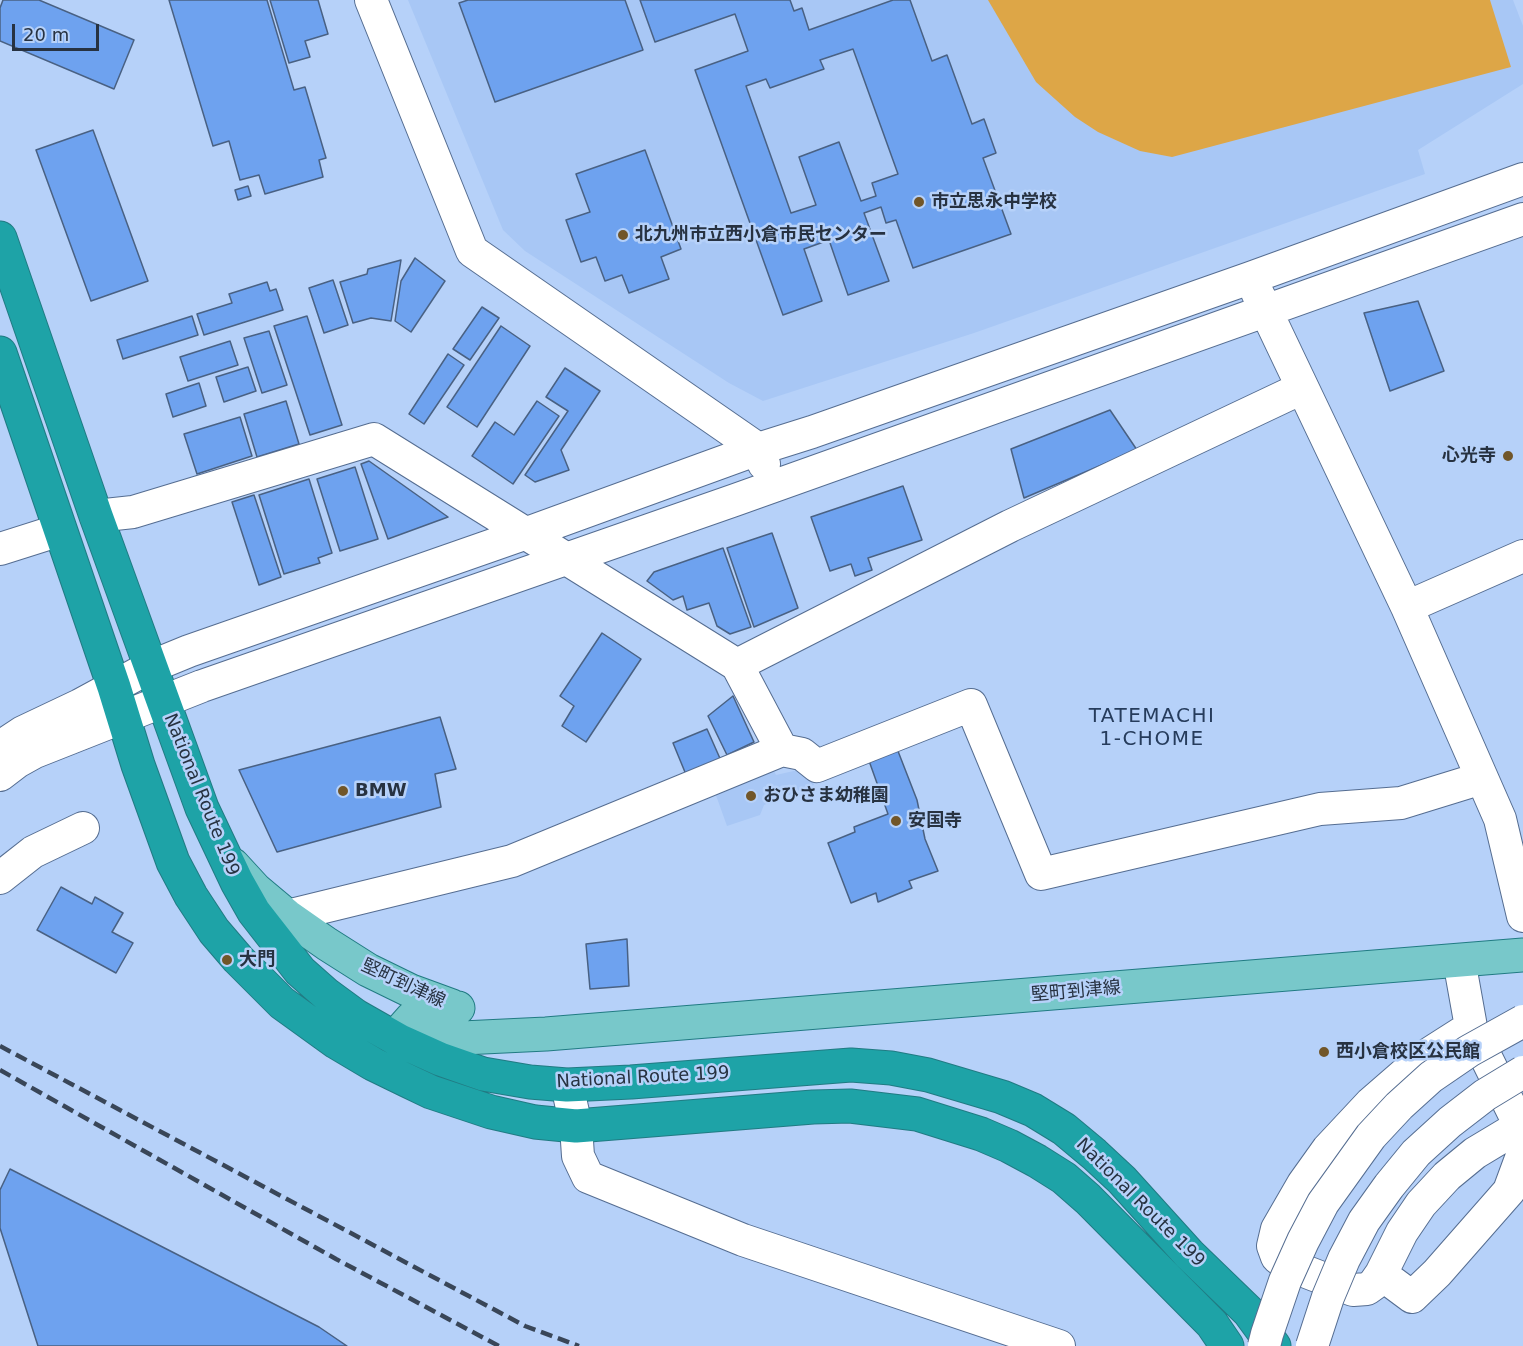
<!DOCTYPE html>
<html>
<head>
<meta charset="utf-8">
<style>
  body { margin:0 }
  #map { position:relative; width:1523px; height:1346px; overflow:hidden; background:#b6d1f9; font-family:"DejaVu Sans",sans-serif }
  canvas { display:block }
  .scale { position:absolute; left:12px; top:24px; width:87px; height:27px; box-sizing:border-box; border:3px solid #273241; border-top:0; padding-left:8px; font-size:18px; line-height:21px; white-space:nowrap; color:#273241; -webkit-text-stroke:4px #b6d1f9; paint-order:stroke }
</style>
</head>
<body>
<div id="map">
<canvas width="1523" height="1346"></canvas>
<div class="scale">20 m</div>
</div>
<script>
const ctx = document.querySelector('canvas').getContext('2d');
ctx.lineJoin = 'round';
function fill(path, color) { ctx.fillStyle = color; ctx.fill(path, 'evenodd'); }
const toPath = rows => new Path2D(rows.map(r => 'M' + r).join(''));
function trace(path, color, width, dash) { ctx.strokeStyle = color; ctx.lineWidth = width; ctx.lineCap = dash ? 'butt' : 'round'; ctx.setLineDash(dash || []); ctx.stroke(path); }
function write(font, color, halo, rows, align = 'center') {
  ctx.font = font + ' "DejaVu Sans","Noto Sans JP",sans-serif'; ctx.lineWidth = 5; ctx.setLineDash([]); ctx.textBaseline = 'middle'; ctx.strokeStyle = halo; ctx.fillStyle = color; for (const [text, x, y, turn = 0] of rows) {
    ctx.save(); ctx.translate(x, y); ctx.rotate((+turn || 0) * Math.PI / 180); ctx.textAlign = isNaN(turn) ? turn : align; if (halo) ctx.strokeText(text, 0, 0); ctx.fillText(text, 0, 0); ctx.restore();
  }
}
const built = toPath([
  [408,0,1513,0,1523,26,1523,84,1418,150,1425,174,974,333,763,401,729,383,525,251,503,230],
  [771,765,776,775,807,768,814,785,764,805,760,815,727,826,713,787]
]);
const green = toPath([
  [988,0,1490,0,1511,67,1172,157,1140,151,1098,132,1075,117,1036,82]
]);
const building = toPath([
  [3,0,39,0,134,40,114,89,0,41,0,8,3,0],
  [169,0,267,0,294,90,305,87,326,158,319,160,323,177,265,194,259,175,240,180,229,141,213,146,169,0],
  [270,0,318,0,328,34,305,41,310,57,289,63,270,0],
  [468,0,625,0,643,50,495,102,459,3,468,0],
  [640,0,790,0,794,11,802,8,809,30,893,0,910,0,932,61,947,55,972,124,984,119,996,153,983,158,1011,234,913,268,896,220,886,223,881,207,864,213,889,281,848,295,829,240,804,249,822,301,783,315,695,70,748,51,735,14,655,42,640,0],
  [853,49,898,174,872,183,876,196,861,201,839,142,799,157,816,205,791,213,746,86,766,79,770,88,824,69,820,60,853,49],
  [93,130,148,281,91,301,36,150,93,130],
  [645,150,681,249,661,257,669,279,629,293,622,275,605,281,596,257,581,262,566,220,590,212,576,174,645,150],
  [248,186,251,196,238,200,235,190,248,186],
  [415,258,445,281,411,332,395,321,401,281,415,258],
  [401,260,391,321,371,318,353,323,340,282,367,274,368,269,401,260],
  [333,280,348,325,324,333,309,288,333,280],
  [267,282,270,291,276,289,283,310,204,335,197,314,232,303,229,294,267,282],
  [1418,301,1444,371,1390,391,1364,313,1418,301],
  [482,307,499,318,470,360,453,349,482,307],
  [192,316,198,335,123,359,117,340,192,316],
  [307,316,342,425,310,435,274,326,307,316],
  [501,326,530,346,477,427,447,407,501,326],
  [269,331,287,385,262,393,244,338,269,331],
  [230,341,238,365,188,381,180,357,230,341],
  [448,354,464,365,424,424,409,414,448,354],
  [248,367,256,391,224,402,216,377,248,367],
  [565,368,600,391,561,450,569,470,535,482,525,475,568,411,546,397,565,368],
  [199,383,206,406,173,417,166,394,199,383],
  [286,401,299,444,257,457,244,414,286,401],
  [537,401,559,416,513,484,472,456,495,422,514,435,537,401],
  [1110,410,1137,450,1024,498,1011,449,1110,410],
  [240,417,252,456,197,474,184,434,240,417],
  [369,461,448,517,388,539,361,464,369,461],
  [355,467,378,539,340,551,317,479,355,467],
  [309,479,332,553,318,558,320,563,284,574,259,495,309,479],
  [903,486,922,540,868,558,872,570,855,576,851,564,830,571,811,517,903,486],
  [254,495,281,577,259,585,232,502,254,495],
  [772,533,798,608,754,627,727,548,772,533],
  [723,548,751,627,730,634,717,626,709,603,687,610,683,596,673,600,647,581,654,572,723,548],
  [602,633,641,659,586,742,562,726,574,706,560,696,602,633],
  [733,696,754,742,727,755,708,716,733,696],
  [440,717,456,769,435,774,441,807,277,852,239,770,440,717],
  [707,729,722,763,687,777,673,743,707,729],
  [896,746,917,800,925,839,938,871,909,881,912,888,878,902,876,893,851,903,828,843,855,832,854,827,888,814,868,758,896,746],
  [61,887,92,904,95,897,123,913,112,932,133,943,116,973,37,930,61,887],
  [627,939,629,986,590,989,586,944,627,939],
  [10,1169,319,1327,347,1346,38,1346,0,1228,0,1190,10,1169]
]);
const minor = toPath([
  [371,0,472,251,758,449,764,464],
  [1257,292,1407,607,1500,819,1523,916],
  [96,516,133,512,374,439,737,665,782,750],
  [0,549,60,530],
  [1407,607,1523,556],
  [737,665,1010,526,1302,388],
  [0,747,23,732,80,705,150,667,189,651,527,533,758,449,812,432,1250,278,1523,179],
  [0,775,17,762,35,752,202,686,735,500,1523,219],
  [0,878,33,852,83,828],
  [287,916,512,861,782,750,802,754,817,766,971,705,1041,874,1320,809,1401,803,1482,778],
  [1459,960,1471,1027,1520,1126,1523,1145],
  [1471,1027,1424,1057,1371,1103,1328,1149,1303,1184,1277,1229,1273,1246,1277,1257,1286,1264,1353,1290,1367,1289,1374,1284,1381,1274,1402,1232,1421,1204,1447,1176,1475,1153,1520,1126],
  [567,1085,576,1126,578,1156,588,1177,743,1240,1059,1346],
  [1381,1274,1412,1297,1437,1273,1509,1191,1523,1153]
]);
const major = toPath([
  [233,865,256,890,287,916,327,944,368,970,411,991,452,1006],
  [458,1008,430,1006,412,1018,404,1027,400,1041,546,1034,1523,955]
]);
const highway = toPath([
  [0,238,96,516,202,808,237,882,254,912,300,971,326,994,356,1016,400,1041,440,1059,483,1074,530,1082,567,1085,631,1082,851,1065,891,1068,928,1075,1002,1097,1033,1110,1064,1129,1094,1154,1122,1180,1189,1254,1249,1312,1274,1346],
  [0,353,114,687,138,765,173,862,191,896,214,931,238,959,282,1003,336,1042,373,1064,408,1081,431,1092,491,1112,535,1122,576,1126,813,1107,850,1106,917,1114,981,1134,1009,1146,1037,1161,1064,1178,1088,1199,1212,1324,1227,1346]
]);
const rail = toPath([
  [0,1046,525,1326,579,1346],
  [0,1070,336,1259,499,1346]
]);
const minorBridge = toPath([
  [1264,1346,1267,1334,1285,1281,1303,1241,1323,1203,1371,1136,1399,1106,1431,1077,1469,1051,1523,1021],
  [1312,1346,1328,1297,1344,1259,1364,1221,1389,1186,1416,1153,1450,1122,1485,1095,1523,1072]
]);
const markers = [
  [919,202,6,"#715629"],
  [623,235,6,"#715629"],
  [1508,456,6,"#715629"],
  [343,791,6,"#715629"],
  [751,796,6,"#715629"],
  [896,821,6,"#715629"],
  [227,960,6,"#715629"],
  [1324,1052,6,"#715629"]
];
const poiNames = [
  ["市立思永中学校",931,202],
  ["北九州市立西小倉市民センター",635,235],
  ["心光寺",1496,456,"right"],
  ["BMW",355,791],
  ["おひさま幼稚園",763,796],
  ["安国寺",908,821],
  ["大門",239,960],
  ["西小倉校区公民館",1336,1052]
];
const streetNames = [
  ["National Route 199",201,795,68],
  ["堅町到津線",403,984,25],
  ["堅町到津線",1076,992,-5],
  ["National Route 199",643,1078,-3],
  ["National Route 199",1140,1203,45]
];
const neighbourhoodNames = [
  ["TATEMACHI",1152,717],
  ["1-CHOME",1152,740]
];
fill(built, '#a8c7f5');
fill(green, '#dda647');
fill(building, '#6ea2ef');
trace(building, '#496183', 1.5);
trace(minor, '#556d91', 34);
trace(major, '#217b83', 35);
trace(highway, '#217b83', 35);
trace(minor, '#fff', 32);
trace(major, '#78c8ca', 33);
trace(highway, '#1ea3a7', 33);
trace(rail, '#394658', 4.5, [12, 6]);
trace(minorBridge, '#556d91', 34, []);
trace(minorBridge, '#fff', 32);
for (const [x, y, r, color] of markers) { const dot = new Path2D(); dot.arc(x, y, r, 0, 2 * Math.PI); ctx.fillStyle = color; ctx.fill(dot); trace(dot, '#b6d1f9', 2); }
write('bold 18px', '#273241', '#b6d1f9', poiNames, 'left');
write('18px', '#273241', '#b6d1f9', streetNames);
ctx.letterSpacing = '1.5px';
write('20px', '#263c5c', '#b6d1f9', neighbourhoodNames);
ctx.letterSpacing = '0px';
</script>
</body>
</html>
